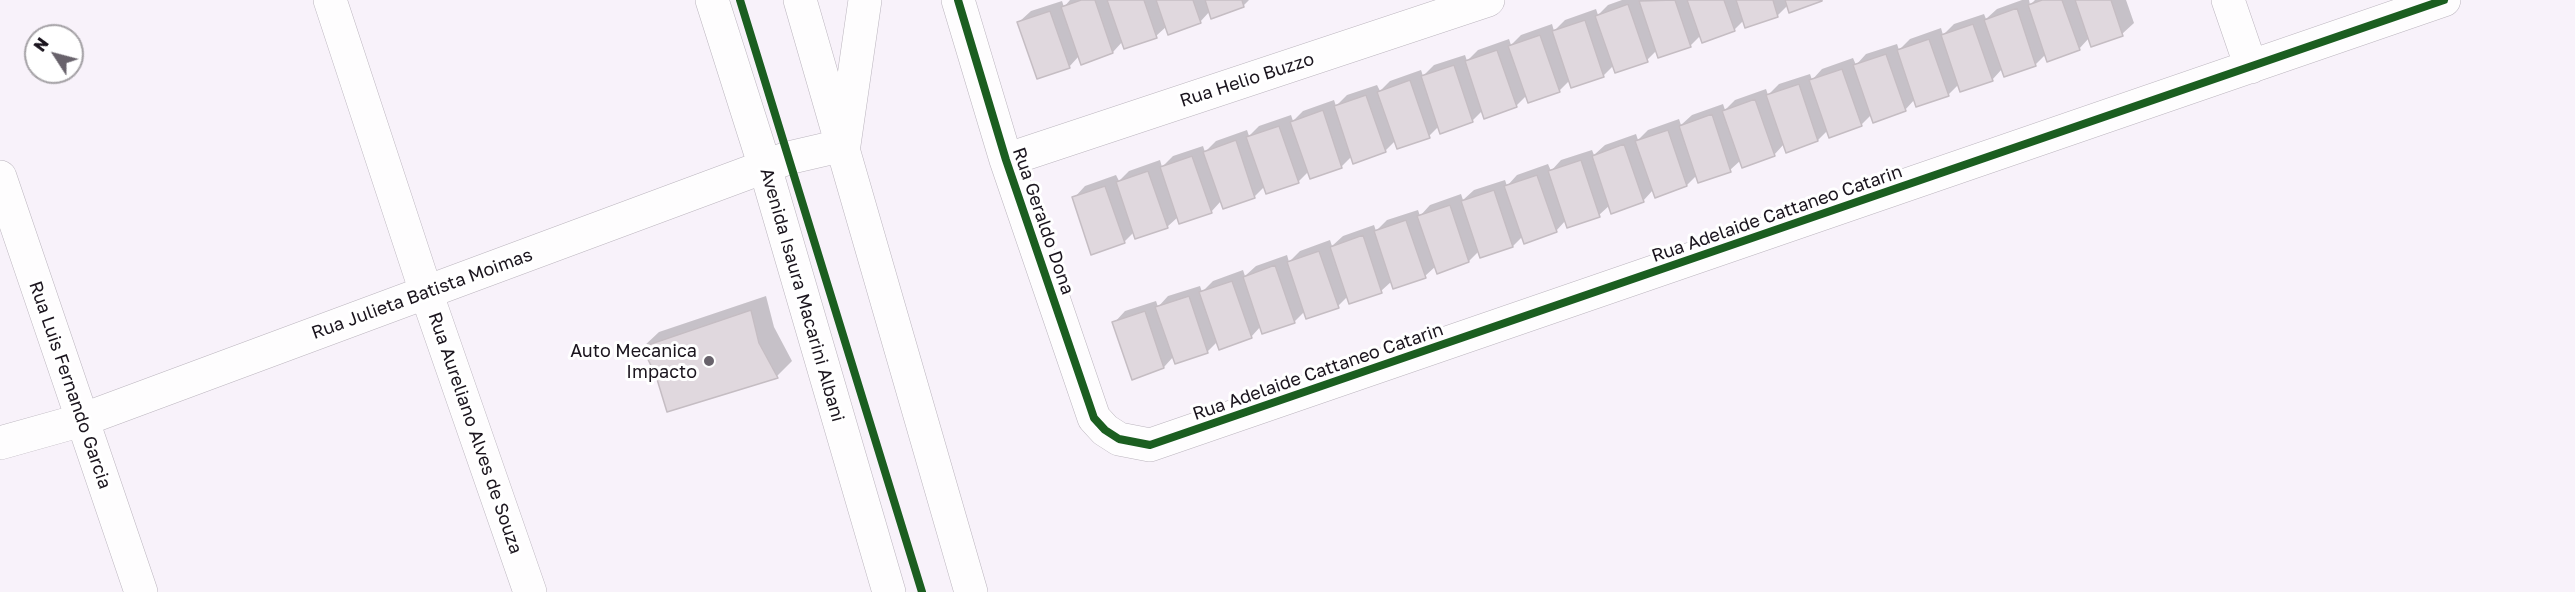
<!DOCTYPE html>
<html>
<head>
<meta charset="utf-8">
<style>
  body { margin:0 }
  #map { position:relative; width:2575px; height:592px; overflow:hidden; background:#f8f2fa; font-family:"Golos Text",sans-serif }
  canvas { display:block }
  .north { position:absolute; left:24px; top:24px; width:60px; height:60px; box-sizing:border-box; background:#fff; border:2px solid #a4a1a5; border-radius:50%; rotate:306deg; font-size:16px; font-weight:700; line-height:24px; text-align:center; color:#1b151e }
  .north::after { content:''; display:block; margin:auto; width:21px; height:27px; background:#68626b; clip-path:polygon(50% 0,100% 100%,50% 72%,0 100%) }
</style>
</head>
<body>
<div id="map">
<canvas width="2575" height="592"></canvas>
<div class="north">N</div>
</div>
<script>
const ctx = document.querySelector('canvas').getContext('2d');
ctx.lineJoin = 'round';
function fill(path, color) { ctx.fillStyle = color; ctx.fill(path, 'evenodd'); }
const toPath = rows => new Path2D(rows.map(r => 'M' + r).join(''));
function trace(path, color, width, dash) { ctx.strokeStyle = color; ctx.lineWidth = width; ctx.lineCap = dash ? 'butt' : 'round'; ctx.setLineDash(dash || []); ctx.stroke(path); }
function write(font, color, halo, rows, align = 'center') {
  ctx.font = font + ' "Golos Text",sans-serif'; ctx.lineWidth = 6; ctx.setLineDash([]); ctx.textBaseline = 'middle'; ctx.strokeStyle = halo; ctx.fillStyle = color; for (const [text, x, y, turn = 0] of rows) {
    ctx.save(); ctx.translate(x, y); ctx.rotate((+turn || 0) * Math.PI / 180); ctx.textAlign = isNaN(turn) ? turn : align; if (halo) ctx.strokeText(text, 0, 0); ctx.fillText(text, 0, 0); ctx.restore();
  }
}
const shadow = toPath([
  [1070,0,1249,0,1243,6,1210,11,1200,22,1167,26,1156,36,1123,41,1113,52,1079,56,1069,67,1019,22,1031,11,1062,1,1064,7],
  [1622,0,1821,0,1788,5,1778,15,1746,26,1744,20,1734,30,1701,35,1690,46,1657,50,1647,60,1614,65,1603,76,1570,80,1559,91,1526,96,1516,106,1483,110,1472,121,1439,126,1429,136,1396,140,1385,151,1352,156,1341,167,1309,171,1298,182,1265,186,1254,197,1221,201,1211,212,1178,217,1167,227,1134,232,1124,242,1074,198,1085,186,1116,175,1119,181,1129,171,1160,160,1162,167,1173,156,1203,146,1205,152,1216,141,1247,130,1249,136,1259,126,1291,115,1293,121,1303,111,1334,100,1336,106,1347,95,1377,85,1380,91,1390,81,1421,70,1423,76,1434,65,1465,55,1467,61,1478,50,1509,39,1511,45,1521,35,1552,24,1554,31,1565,20,1596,9,1598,15,1608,5],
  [2022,0,2029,0,2030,5,2035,0,2126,0,2134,23,2122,34,2089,38,2079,49,2046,54,2035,65,2002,69,1992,80,1959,84,1948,95,1915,99,1905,110,1872,114,1861,125,1828,130,1818,140,1784,144,1774,155,1741,160,1730,170,1697,175,1687,185,1653,190,1643,201,1610,205,1599,215,1566,220,1556,231,1523,236,1513,246,1479,251,1469,261,1436,266,1425,276,1392,281,1381,291,1348,296,1338,306,1305,311,1294,322,1261,326,1251,337,1218,341,1207,352,1174,356,1164,367,1133,378,1114,323,1125,311,1156,301,1158,307,1168,296,1200,286,1202,292,1213,281,1243,270,1245,276,1256,266,1287,255,1289,262,1300,251,1330,240,1332,246,1343,236,1374,225,1376,231,1387,220,1418,210,1420,216,1430,205,1461,194,1463,200,1474,190,1505,180,1507,186,1517,175,1548,164,1551,171,1561,160,1592,150,1594,155,1605,145,1636,134,1638,140,1648,130,1679,119,1681,125,1692,115,1723,104,1725,110,1735,100,1766,89,1768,95,1779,84,1810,74,1812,80,1822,69,1853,58,1856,65,1866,54,1897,44,1899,50,1910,39,1941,28,1943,35,1954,24,1984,14,1986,19,1997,9],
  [766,296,774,327,792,361,777,376,643,347,659,332]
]);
const building = toPath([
  [1081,0,1095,0,1113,53,1081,65,1061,7,1081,0],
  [1107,0,1144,0,1157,38,1124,49,1107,0],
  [1156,0,1193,0,1201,23,1168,35,1156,0],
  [1205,0,1242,0,1244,7,1211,19,1205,0],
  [1675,0,1691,47,1658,58,1639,1,1675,0],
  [1687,0,1724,0,1735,31,1702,43,1687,0],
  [1736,0,1773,0,1778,17,1745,28,1736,0],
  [1785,0,1822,0,1822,1,1789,13,1785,0],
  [2042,0,2062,0,2080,50,2047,62,2028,5,2042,0],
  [2075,0,2111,0,2123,36,2091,47,2075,0],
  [1628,4,1648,62,1615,73,1595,16,1628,4],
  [2017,8,2036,66,2004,77,1984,20,2017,8],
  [1050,11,1070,68,1037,79,1017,22,1050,11],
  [1585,20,1604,77,1571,88,1552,31,1585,20],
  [1973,24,1993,81,1960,92,1941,35,1973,24],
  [1540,35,1560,92,1528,103,1508,46,1540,35],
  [1929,39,1949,96,1916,107,1897,50,1929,39],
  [1497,50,1517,107,1484,119,1465,61,1497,50],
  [1886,54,1906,111,1873,123,1853,65,1886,54],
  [1454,65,1473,122,1440,134,1421,76,1454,65],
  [1842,69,1862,126,1829,138,1809,80,1842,69],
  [1410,80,1430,138,1397,149,1377,92,1410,80],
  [1799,84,1818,141,1786,153,1766,95,1799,84],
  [1366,95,1386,152,1353,164,1334,106,1366,95],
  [1755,99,1775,156,1742,168,1722,111,1755,99],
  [1323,110,1342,168,1310,179,1290,122,1323,110],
  [1712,114,1731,172,1698,183,1679,126,1712,114],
  [1279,126,1299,183,1266,194,1246,137,1279,126],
  [1668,130,1687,186,1655,198,1635,141,1668,130],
  [1236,140,1255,198,1223,209,1203,152,1236,140],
  [1624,144,1644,202,1611,214,1592,156,1624,144],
  [1192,156,1212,213,1179,224,1160,167,1192,156],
  [1581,160,1600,217,1567,228,1548,171,1581,160],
  [1148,171,1168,228,1135,239,1116,182,1148,171],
  [1537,175,1557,232,1524,244,1504,186,1537,175],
  [1105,186,1125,243,1091,255,1072,197,1105,186],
  [1494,190,1513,247,1480,258,1461,201,1494,190],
  [1450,205,1469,262,1437,274,1417,216,1450,205],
  [1406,220,1426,278,1393,289,1374,231,1406,220],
  [1363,235,1382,293,1349,304,1330,247,1363,235],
  [1319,251,1339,308,1306,319,1287,262,1319,251],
  [1275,265,1295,323,1262,334,1243,277,1275,265],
  [1232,281,1252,338,1219,350,1199,292,1232,281],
  [1189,296,1208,353,1175,364,1155,307,1189,296],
  [751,310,759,343,778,378,667,412,656,376,642,347,751,310],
  [1145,311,1164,368,1132,380,1112,322,1145,311]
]);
const minor = toPath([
  [330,0,426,292,530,592],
  [712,0,765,167,889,592],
  [800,0,971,592],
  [958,0,1006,160,1094,418,1105,430,1119,439,1150,445,2444,0],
  [2228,0,2251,67],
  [1006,160,1488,0],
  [0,177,141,592],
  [0,443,82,420,788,158,844,145,865,0]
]);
const cycleway = toPath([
  [740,0,922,592],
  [958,0,1006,160,1094,418,1105,430,1119,439,1150,445,2444,0]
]);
const markers = [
  [709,361,6,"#68626b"]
];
const streetNames = [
  ["Rua Helio Buzzo",1247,80,-18],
  ["Rua Adelaide Cattaneo Catarin",1777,214,-19],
  ["Rua Geraldo Dona",1043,221,71],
  ["Rua Julieta Batista Moimas",422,294,-20],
  ["Avenida Isaura Macarini Albani",802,295,74],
  ["Rua Adelaide Cattaneo Catarin",1318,372,-19],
  ["Rua Luis Fernando Garcia",70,385,71],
  ["Rua Aureliano Alves de Souza",475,433,71]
];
const poiNames = [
  ["Auto Mecanica",697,351],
  ["Impacto",697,372]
];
fill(shadow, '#0003');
fill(building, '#e0d8de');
trace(building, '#c5bdc3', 1.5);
trace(minor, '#bbb5be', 34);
trace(minor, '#fefdfe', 33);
trace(cycleway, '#1b5e20', 8);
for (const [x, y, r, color] of markers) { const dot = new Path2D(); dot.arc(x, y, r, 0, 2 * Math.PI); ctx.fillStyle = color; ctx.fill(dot); trace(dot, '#fff', 2); }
write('18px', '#1b151e', '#fff', streetNames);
write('18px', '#1b151e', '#fff', poiNames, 'right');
</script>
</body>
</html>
